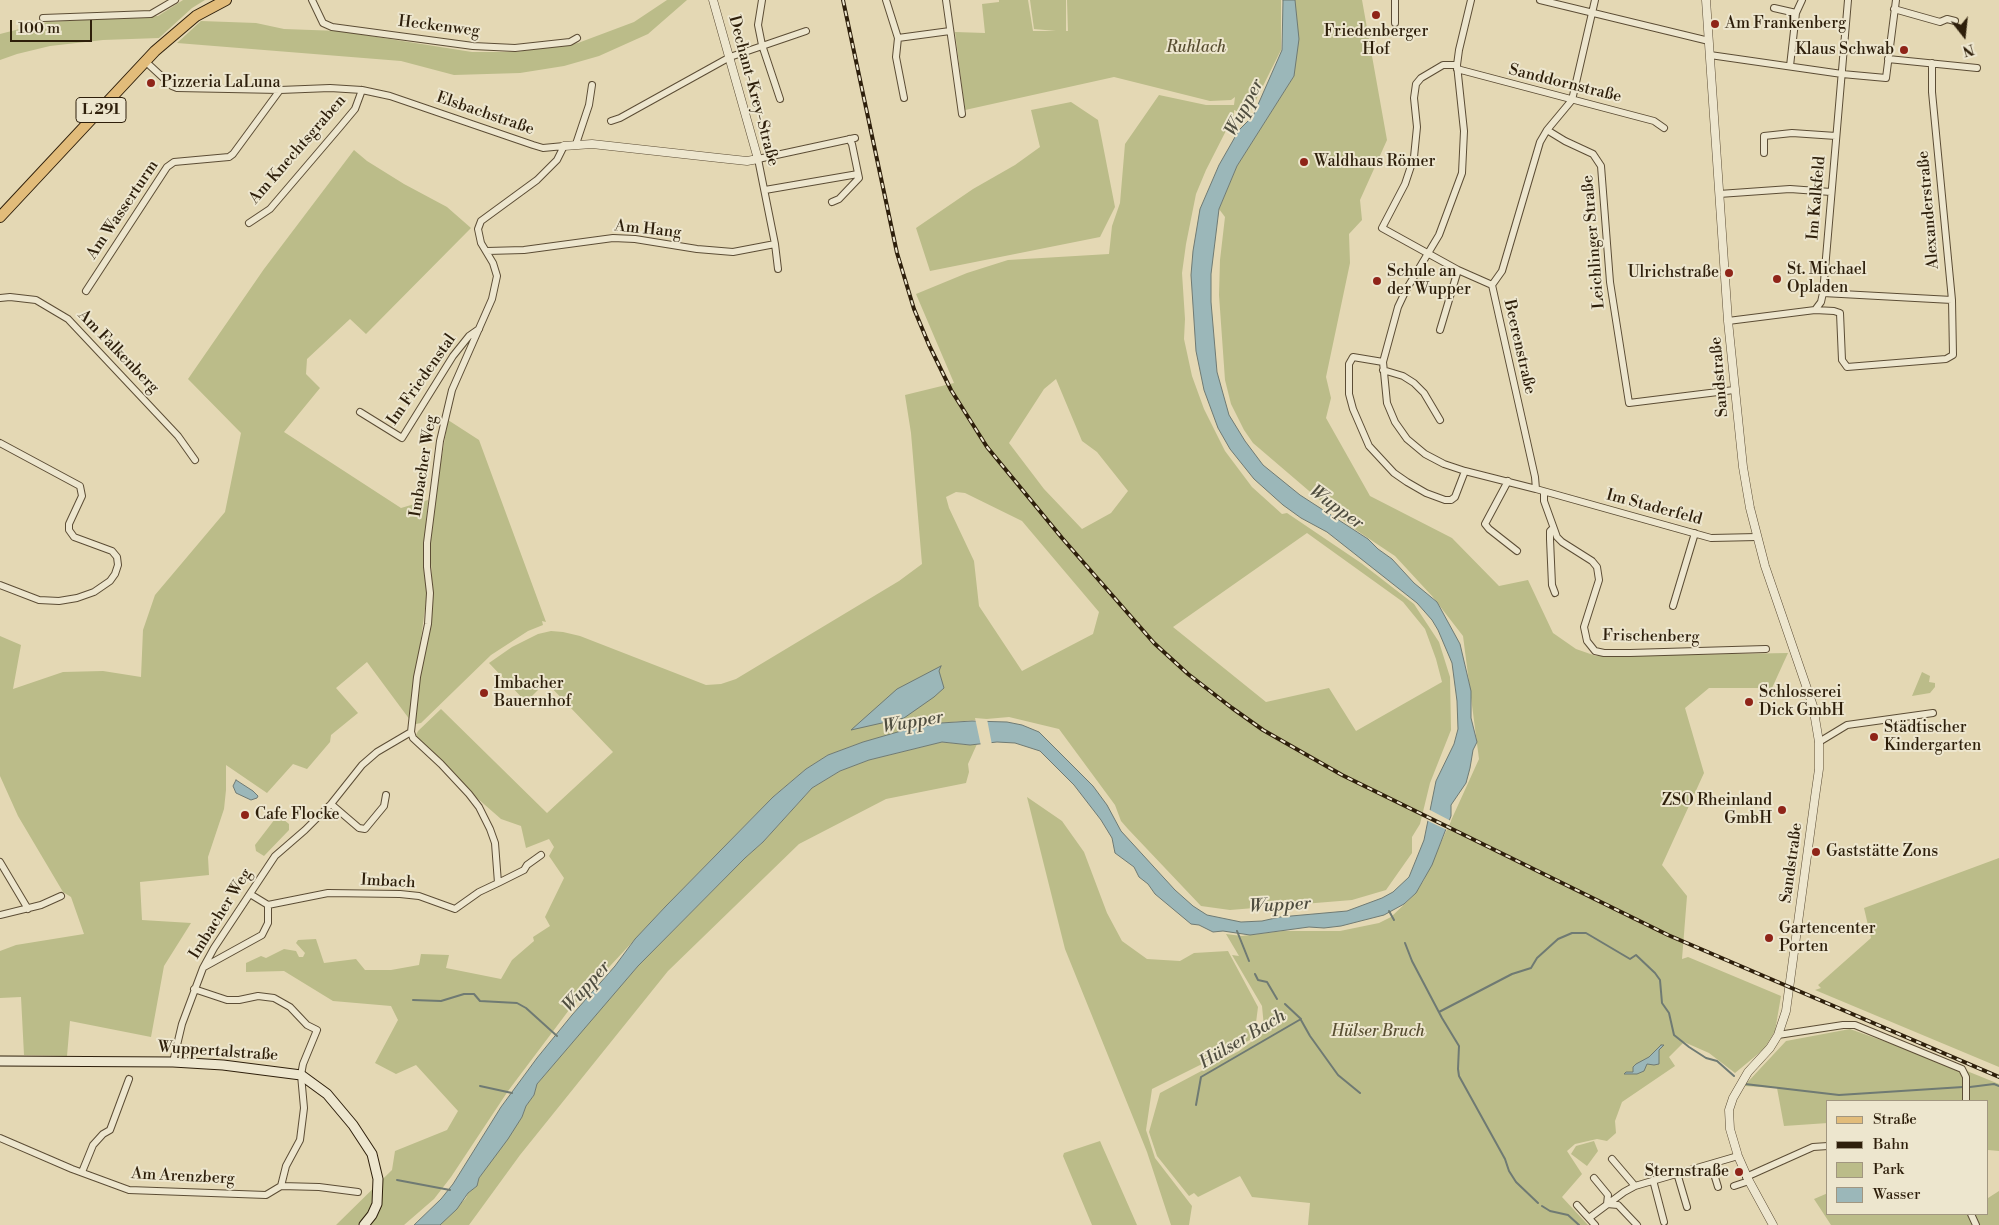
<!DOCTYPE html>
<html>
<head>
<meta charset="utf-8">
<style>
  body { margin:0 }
  #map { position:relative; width:1999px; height:1225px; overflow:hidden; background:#e4d8b4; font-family:"Libre Bodoni",serif }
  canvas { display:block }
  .legend { position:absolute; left:1826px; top:1100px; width:162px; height:115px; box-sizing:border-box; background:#ede6ce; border:1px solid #a19680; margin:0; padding:6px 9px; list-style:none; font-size:15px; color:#2e1f0b }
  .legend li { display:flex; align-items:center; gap:10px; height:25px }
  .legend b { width:25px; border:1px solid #a19680 }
  .north { position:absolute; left:1939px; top:10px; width:50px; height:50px; -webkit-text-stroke:4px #ede6ce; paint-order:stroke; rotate:164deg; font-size:14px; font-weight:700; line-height:20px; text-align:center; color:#2e1f0b }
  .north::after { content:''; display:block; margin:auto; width:18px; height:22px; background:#2e1f0b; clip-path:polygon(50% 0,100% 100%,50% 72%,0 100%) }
  .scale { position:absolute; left:10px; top:20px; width:82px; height:22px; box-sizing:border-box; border:2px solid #2e1f0b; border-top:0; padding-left:6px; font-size:15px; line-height:18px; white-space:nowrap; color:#2e1f0b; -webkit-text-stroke:4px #ede6ce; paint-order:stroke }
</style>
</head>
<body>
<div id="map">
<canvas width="1999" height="1225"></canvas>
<ul class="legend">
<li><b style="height:6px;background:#e2bc7a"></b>Straße</li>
<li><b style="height:6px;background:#2e1f0b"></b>Bahn</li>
<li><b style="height:14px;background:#bbbc89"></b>Park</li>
<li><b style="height:14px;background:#9bb7b9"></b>Wasser</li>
</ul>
<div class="north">N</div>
<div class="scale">100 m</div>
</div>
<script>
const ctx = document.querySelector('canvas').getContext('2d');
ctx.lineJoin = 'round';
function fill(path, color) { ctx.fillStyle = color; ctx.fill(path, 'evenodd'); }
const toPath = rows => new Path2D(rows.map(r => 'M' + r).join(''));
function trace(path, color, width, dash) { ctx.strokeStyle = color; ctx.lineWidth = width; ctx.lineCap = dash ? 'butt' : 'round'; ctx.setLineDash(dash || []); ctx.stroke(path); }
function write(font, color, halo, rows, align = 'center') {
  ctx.font = font + ' "Libre Bodoni",serif'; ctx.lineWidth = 4; ctx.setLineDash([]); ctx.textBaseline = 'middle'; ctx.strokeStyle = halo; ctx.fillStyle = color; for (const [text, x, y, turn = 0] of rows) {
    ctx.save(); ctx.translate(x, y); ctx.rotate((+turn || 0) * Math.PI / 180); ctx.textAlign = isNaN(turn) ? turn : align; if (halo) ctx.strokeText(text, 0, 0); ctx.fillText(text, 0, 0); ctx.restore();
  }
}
const green = toPath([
  [183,0,205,0,192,8,159,38,103,40,50,46,17,54,0,60,0,34,47,22,158,16],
  [667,0,687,0,648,34,599,56,564,66,520,73,454,75,401,61,177,43,201,21,256,23,284,29,339,31,472,52,516,52,578,43,634,22],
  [999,0,1028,0,1033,31,1056,31,1034,29,1030,0,1066,0,1066,31,1068,31,1067,0,1281,0,1281,50,1248,116,1234,110,1234,115,1206,170,1196,194,1186,244,1182,273,1185,319,1184,339,1192,376,1204,409,1225,451,1252,487,1282,514,1287,513,1361,563,1414,604,1439,642,1450,677,1451,730,1430,783,1420,824,1412,837,1412,853,1386,890,1352,900,1230,910,1201,906,1128,829,1121,821,1115,805,1059,729,1009,717,941,723,908,730,863,742,828,755,806,769,773,797,666,906,569,1010,508,1091,451,1177,434,1199,404,1225,336,1225,392,1170,395,1151,447,1130,458,1111,416,1065,396,1074,375,1063,398,1020,391,1006,333,1001,284,971,246,972,246,963,261,956,266,958,284,949,296,951,299,957,303,957,305,953,296,943,298,940,316,939,324,963,356,959,365,970,391,970,419,965,421,954,449,955,446,968,501,979,512,960,534,941,533,937,550,926,545,917,564,878,549,856,554,847,549,839,526,848,521,826,501,819,469,791,419,740,416,735,418,731,441,709,547,813,613,752,546,682,526,702,489,663,512,647,538,634,551,631,563,632,580,636,706,685,721,684,736,679,899,581,922,564,911,433,905,395,954,383,916,294,967,273,1008,260,1109,254,1112,226,1120,203,1125,144,1159,95,1206,105,1234,105,1235,97,1231,100,1210,101,1114,77,965,110,955,32,985,33,982,4,999,2],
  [1056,379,1082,441,1097,452,1128,491,1111,513,1082,529,1044,489,1009,443,1044,389],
  [956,492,965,493,1022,521,1099,612,1093,634,1022,671,979,606,974,561,949,508,946,497],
  [1307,533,1403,602,1425,629,1436,659,1442,682,1356,731,1329,688,1266,702,1173,627],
  [1295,0,1362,0,1387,140,1360,200,1362,220,1349,234,1350,263,1326,377,1331,398,1326,418,1370,496,1452,538,1499,586,1528,580,1553,633,1576,649,1596,656,1616,656,1788,653,1772,688,1709,688,1685,708,1704,773,1662,865,1687,896,1682,959,1688,957,1781,996,1775,1031,1764,1049,1735,1073,1709,1053,1684,1042,1669,1057,1675,1066,1622,1102,1615,1121,1616,1133,1607,1141,1597,1139,1575,1144,1567,1151,1582,1174,1562,1197,1588,1225,1308,1225,1310,1203,1252,1197,1240,1176,1198,1197,1194,1193,1189,1196,1157,1156,1149,1132,1160,1093,1239,1051,1255,1039,1264,1027,1262,1006,1232,955,1239,956,1226,934,1242,936,1282,931,1340,931,1379,923,1391,917,1415,894,1424,880,1479,759,1463,636,1432,596,1395,556,1350,526,1253,443,1244,430,1231,404,1225,380,1219,295,1220,260,1225,217,1219,209,1237,166,1294,76],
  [1071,102,1098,120,1115,207,1100,237,930,271,916,228,973,189,1015,165,1040,147,1031,110],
  [354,150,367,161,404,184,447,207,471,228,366,334,350,319,307,359,306,374,320,388,284,432,401,508,428,500,424,550,427,594,410,720,367,662,336,688,358,713,331,735,330,742,307,769,293,764,267,793,226,765,226,790,224,809,208,857,209,875,140,882,142,920,191,923,164,966,151,1037,70,1021,67,1056,24,1055,21,997,0,998,0,951,16,945,84,934,71,897,63,892,18,816,0,776,0,636,21,645,13,689,63,672,103,671,141,677,143,630,155,595,225,512,241,433,188,379,264,269],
  [448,420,479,440,546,622,542,621,543,625,528,631,491,655,421,723,416,724,413,723,416,697,431,616,433,594,430,547,440,467],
  [1922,672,1930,676,1929,682,1935,683,1935,687,1930,693,1912,696],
  [942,742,970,745,977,744,968,764,969,772,966,783,886,799,799,844,668,971,520,1155,469,1225,440,1225,466,1198,468,1193,477,1186,479,1178,522,1117,526,1106,534,1095,537,1084,607,1001,638,966,745,858,763,842,812,788,840,771,869,760],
  [1027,797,1062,821,1084,852,1107,913,1122,941,1147,959,1180,961,1194,953,1228,951,1258,1007,1254,1038,1152,1089,1146,1130,1155,1158,1192,1206,1189,1225,1171,1225,1147,1152,1065,949],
  [278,815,289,824,289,830,264,856,256,851,255,845],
  [1999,858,1999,1067,1815,990,1821,988,1818,985,1871,938,1864,908],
  [1850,1029,1962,1069,1999,1084,1999,1151,1988,1150,1988,1101,1968,1101,1968,1094,1963,1095,1963,1101,1828,1101,1828,1123,1784,1126,1777,1088,1744,1086,1786,1041],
  [1100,1141,1137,1225,1092,1225,1063,1156,1064,1153],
  [1594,1141,1598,1151,1587,1166,1571,1154,1576,1146],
  [1999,1191,1999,1225,1978,1225,1973,1214,1988,1214,1988,1198],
  [1828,1193,1828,1214,1967,1214,1972,1225,1831,1225,1814,1199]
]);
const water = toPath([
  [1283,0,1295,0,1299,39,1294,76,1237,166,1219,209,1211,274,1211,302,1217,372,1229,415,1245,441,1263,465,1300,495,1368,539,1378,549,1392,559,1414,583,1437,602,1460,644,1471,691,1471,718,1477,742,1473,750,1470,768,1466,783,1451,805,1451,816,1432,865,1416,893,1404,904,1384,915,1341,926,1324,928,1309,927,1250,935,1223,931,1213,932,1199,925,1191,924,1155,894,1148,884,1139,877,1134,867,1115,853,1112,838,1101,820,1074,785,1040,751,1015,743,997,742,970,745,942,742,869,760,840,771,812,788,763,842,745,858,638,966,537,1084,534,1095,526,1106,522,1117,508,1139,479,1178,477,1186,468,1193,457,1209,440,1225,414,1225,441,1199,453,1184,501,1107,537,1058,572,1015,615,966,635,939,666,906,773,797,806,769,828,755,863,742,908,729,941,723,972,721,1007,722,1022,725,1039,732,1093,786,1107,805,1121,831,1175,890,1193,906,1207,915,1241,922,1262,921,1280,917,1347,911,1382,898,1393,892,1409,877,1424,840,1436,781,1454,744,1458,729,1457,701,1452,663,1438,630,1432,620,1417,603,1327,532,1301,518,1283,505,1254,479,1230,449,1218,428,1204,390,1196,351,1191,275,1193,251,1200,209,1219,165,1239,130,1253,116,1282,50,1283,0],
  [941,666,939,671,944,688,934,697,904,718,851,730,897,689,941,666],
  [236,780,253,791,258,796,257,798,251,800,236,793,233,786,236,780],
  [1661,1045,1664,1045,1659,1050,1659,1064,1654,1065,1647,1064,1644,1071,1637,1074,1624,1074,1626,1072,1633,1072,1633,1067,1636,1064,1649,1057,1661,1045]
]);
const pier = toPath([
  [975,718,987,719,992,745,981,746],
  [1428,809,1451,821,1447,830,1426,820]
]);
const stream = toPath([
  [1389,911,1394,920],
  [1237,931,1249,961],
  [1405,943,1412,961,1442,1018,1459,1046,1458,1069,1459,1076,1505,1159,1509,1171,1516,1182,1538,1203],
  [1255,974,1258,980,1267,982,1277,999],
  [413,1000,441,1001,464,994,474,994,480,1001,517,1003,526,1008,557,1036],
  [1439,1012,1512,974,1531,968,1537,958,1558,939,1572,933,1586,933,1630,959,1636,955,1655,973,1660,980,1662,1003,1669,1013,1674,1035,1689,1047,1706,1058,1717,1061,1734,1076],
  [1301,1020,1310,1036,1338,1075,1360,1093],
  [1745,1084,1839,1095,1963,1087],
  [480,1086,512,1093],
  [1970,1087,1994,1084,1999,1086],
  [1196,1105,1201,1077,1301,1019,1285,1004],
  [397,1180,450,1190],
  [1542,1206,1550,1211,1568,1215,1579,1225]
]);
const minor = toPath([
  [312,0,323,23,332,27,473,46,515,48,570,42,577,38],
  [762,0,758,25,762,45,780,99],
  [886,0,898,38,896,57,904,98],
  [946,0,962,114],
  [1395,0,1395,23],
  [1471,0,1459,50,1457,65,1464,131,1462,173,1439,235,1406,290,1398,307,1383,362,1387,403,1395,422,1407,439,1425,454,1444,464,1465,471,1536,489,1711,538,1757,537],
  [1540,0,1709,41],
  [1595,0,1572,100,1547,130,1565,141,1593,154,1601,166,1610,282,1629,403,1734,390],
  [1774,8,1796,13],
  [1894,9,1940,22,1947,19,1955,21],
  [43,18,151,14,175,0],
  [898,38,950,31],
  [1710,55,1842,74,1886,78,1896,0],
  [1888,59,1977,68],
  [145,61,172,86,177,88,280,90,330,88,362,90,390,96,533,145,543,148,564,146],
  [1457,65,1443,65,1421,78,1416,84,1414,98,1417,127,1414,157,1405,184,1382,228,1458,270,1492,285],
  [1790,66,1796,13,1802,0],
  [1457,69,1654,121,1664,128],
  [611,121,620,118,730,57,806,31],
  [576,144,589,105,592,85],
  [1764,153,1764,136,1792,133,1836,136],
  [765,190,858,174],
  [1719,194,1790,189,1831,192],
  [832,202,839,199,859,178,852,144,849,139],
  [249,223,270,209,340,127,355,109,362,90],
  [487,251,524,250,613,238,635,239,697,249,733,252,775,244],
  [778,269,775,244,758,159,855,138],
  [86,291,167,167,174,162,229,157,233,154,280,90],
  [1823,293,1848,0],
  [0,298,10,297,36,300,68,319,178,436,195,460],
  [1815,310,1834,311,1840,313,1842,360,1847,367,1946,359,1953,355,1952,300,1932,92,1932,63],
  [1728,321,1815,310,1821,302,1823,293,1952,300],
  [1440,330,1458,270],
  [1383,362,1353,357,1349,364,1349,394,1353,409,1369,446,1394,473,1407,482,1426,493,1445,500,1451,500,1455,497,1465,471],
  [1383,370,1403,376,1414,383,1424,393,1440,420],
  [360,412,402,438,453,356,469,336,479,329],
  [0,443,80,486,82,496,69,524,69,530,74,537,112,551,117,557,118,565,115,574,110,581,94,592,77,598,59,601,39,600,0,585],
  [1508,481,1485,524,1489,529,1517,551],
  [1536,489,1535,477,1492,285,1502,271,1540,142,1547,130],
  [1544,492,1544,501,1557,537,1562,542,1592,561,1597,567,1599,580,1584,627,1587,641,1595,651,1604,653,1630,653,1766,649],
  [1553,528,1550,531,1550,539,1552,585,1555,593],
  [1673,606,1695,533],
  [1819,742,1847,725,1933,713],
  [331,804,359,828,365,829,384,806,386,795],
  [0,862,28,909],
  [498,883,524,870,527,865,541,855],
  [250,894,268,905,328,893,400,894,419,896,455,909,479,892,498,883,495,843,490,829,479,807,469,794,441,764,413,738,411,732,417,677,428,624,430,593,427,567,427,543,440,441,452,390,492,299,497,276,493,263,481,243,478,229,481,221,537,180,557,160,564,146],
  [0,915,41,905,61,896],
  [204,967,262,935,268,923,268,905],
  [194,989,227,1000,239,1000,258,996,274,998,290,1007,307,1025,317,1030,303,1064,301,1075,304,1108,300,1140,286,1166,281,1186],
  [1778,1035,1843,1025,1855,1025,1962,1069,1966,1077,1966,1101],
  [173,1062,182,1024,203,968,214,948,275,856,305,830,331,804,362,765,377,752,411,732],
  [0,1138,72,1169,129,1190,266,1195,281,1186,319,1187,358,1192],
  [1612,1159,1635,1186],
  [1711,1164,1718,1187],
  [82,1172,93,1145,103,1134,110,1130,129,1079],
  [1677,1173,1687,1207],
  [1746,1177,1813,1147,1828,1146],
  [1594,1178,1608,1195,1607,1204,1618,1205,1637,1225],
  [1653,1180,1664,1222],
  [1734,1186,1749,1181],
  [1577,1205,1595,1225],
  [1971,1214,1976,1225],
  [1589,1218,1624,1192,1635,1186,1738,1156]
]);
const tertiary = toPath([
  [1706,0,1728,321,1743,467,1750,508,1765,566,1813,706,1819,742,1819,769,1815,797,1786,1011,1778,1035,1770,1048,1748,1072,1733,1098,1729,1110,1730,1129,1738,1156,1749,1181,1773,1225],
  [564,146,592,144,719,158,747,161,758,159,713,0]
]);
const secondary = toPath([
  [0,1061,173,1062,223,1065,301,1075,327,1094,353,1125,372,1154,378,1179,377,1204,372,1215,364,1225]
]);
const primary = toPath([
  [0,217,155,51,196,16,226,0]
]);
const rail = toPath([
  [843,0,897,253,914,309,929,345,951,390,987,447,1062,538,1154,643,1188,674,1232,708,1263,730,1342,775,1668,935,1999,1077]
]);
const markers = [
  [1376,15,5,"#8f2418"],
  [1715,24,5,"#8f2418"],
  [1904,50,5,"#8f2418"],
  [151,83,5,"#8f2418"],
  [1304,162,5,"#8f2418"],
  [1729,273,5,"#8f2418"],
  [1777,279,5,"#8f2418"],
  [1377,281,5,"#8f2418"],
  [484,693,5,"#8f2418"],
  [1749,702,5,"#8f2418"],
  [1874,737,5,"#8f2418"],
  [1782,810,5,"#8f2418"],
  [245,815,5,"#8f2418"],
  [1816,852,5,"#8f2418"],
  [1769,938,5,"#8f2418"],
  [1739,1172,5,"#8f2418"]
];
const shields = [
  [101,110,50]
];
const shieldNames = [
  ["L 291",101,110]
];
const poiNames = [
  ["Am Frankenberg",1725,24],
  ["Friedenberger",1376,32,"center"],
  ["Hof",1376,50,"center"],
  ["Klaus Schwab",1894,50,"right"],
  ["Pizzeria LaLuna",161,83],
  ["Waldhaus Römer",1314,162],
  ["St. Michael",1787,270],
  ["Opladen",1787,288],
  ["Schule an",1387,272],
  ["der Wupper",1387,290],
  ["Ulrichstraße",1719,273,"right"],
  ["Imbacher",494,684],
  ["Bauernhof",494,702],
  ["Schlosserei",1759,693],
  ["Dick GmbH",1759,711],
  ["Städtischer",1884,728],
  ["Kindergarten",1884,746],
  ["ZSO Rheinland",1772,801,"right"],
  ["GmbH",1772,819,"right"],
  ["Cafe Flocke",255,815],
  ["Gaststätte Zons",1826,852],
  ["Gartencenter",1779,929],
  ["Porten",1779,947],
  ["Sternstraße",1729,1172,"right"]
];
const streetNames = [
  ["Heckenweg",439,27,7],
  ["Sanddornstraße",1565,84,14],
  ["Dechant-Krey-Straße",753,91,75],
  ["Elsbachstraße",485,114,19],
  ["Am Knechtsgraben",298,150,-49],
  ["Im Kalkfeld",1817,198,-85],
  ["Am Wasserturm",123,210,-56],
  ["Alexanderstraße",1929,210,-95],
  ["Am Hang",648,230,6],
  ["Leichlinger Straße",1594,242,-95],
  ["Beerenstraße",1519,347,77],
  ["Am Falkenberg",118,352,46],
  ["Sandstraße",1720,377,-95],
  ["Im Friedenstal",422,380,-55],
  ["Imbacher Weg",424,466,-81],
  ["Im Staderfeld",1654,508,15],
  ["Frischenberg",1651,637,1],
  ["Sandstraße",1792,863,-82],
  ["Imbach",388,882,3],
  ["Imbacher Weg",221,914,-58],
  ["Wuppertalstraße",218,1052,4],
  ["Am Arenzberg",183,1177,3]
];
const parkNames = [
  ["Ruhlach",1196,48],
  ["Hülser Bruch",1378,1032]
];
const waterNames = [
  ["Wupper",1245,108,-62],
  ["Wupper",1336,508,36],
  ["Wupper",913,723,-10],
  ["Wupper",1280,906,-3],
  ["Wupper",587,987,-48],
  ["Hülser Bach",1243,1040,-31]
];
fill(green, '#bbbc89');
fill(water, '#9bb7b9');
trace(water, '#6f7a73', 1);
fill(pier, '#e4d8b4');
trace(stream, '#6f7a73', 2);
trace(minor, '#5c4d35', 8);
trace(tertiary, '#5c4d35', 9);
trace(secondary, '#2e1f0b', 11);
trace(primary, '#2e1f0b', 12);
trace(minor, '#ede6ce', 6);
trace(tertiary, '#ede6ce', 8);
trace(secondary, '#ede6ce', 9);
trace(primary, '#e2bc7a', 10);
trace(rail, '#2e1f0b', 4);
trace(rail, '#ede6ce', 2, [5.5]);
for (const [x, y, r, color] of markers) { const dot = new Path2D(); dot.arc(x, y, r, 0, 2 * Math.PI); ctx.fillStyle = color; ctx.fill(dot); trace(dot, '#ede6ce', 2); }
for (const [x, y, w] of shields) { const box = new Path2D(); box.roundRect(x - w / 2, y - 12.5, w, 25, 4); ctx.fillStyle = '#ede6ce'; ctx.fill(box); trace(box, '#2e1f0b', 1); }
write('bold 15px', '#2e1f0b', null, shieldNames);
write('16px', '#2e1f0b', '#ede6ce', poiNames, 'left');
write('16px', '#2e1f0b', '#ede6ce', streetNames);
write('italic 16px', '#584e31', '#ede6ce', parkNames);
write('italic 18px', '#4f4d3f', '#ede6ce', waterNames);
</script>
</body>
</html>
